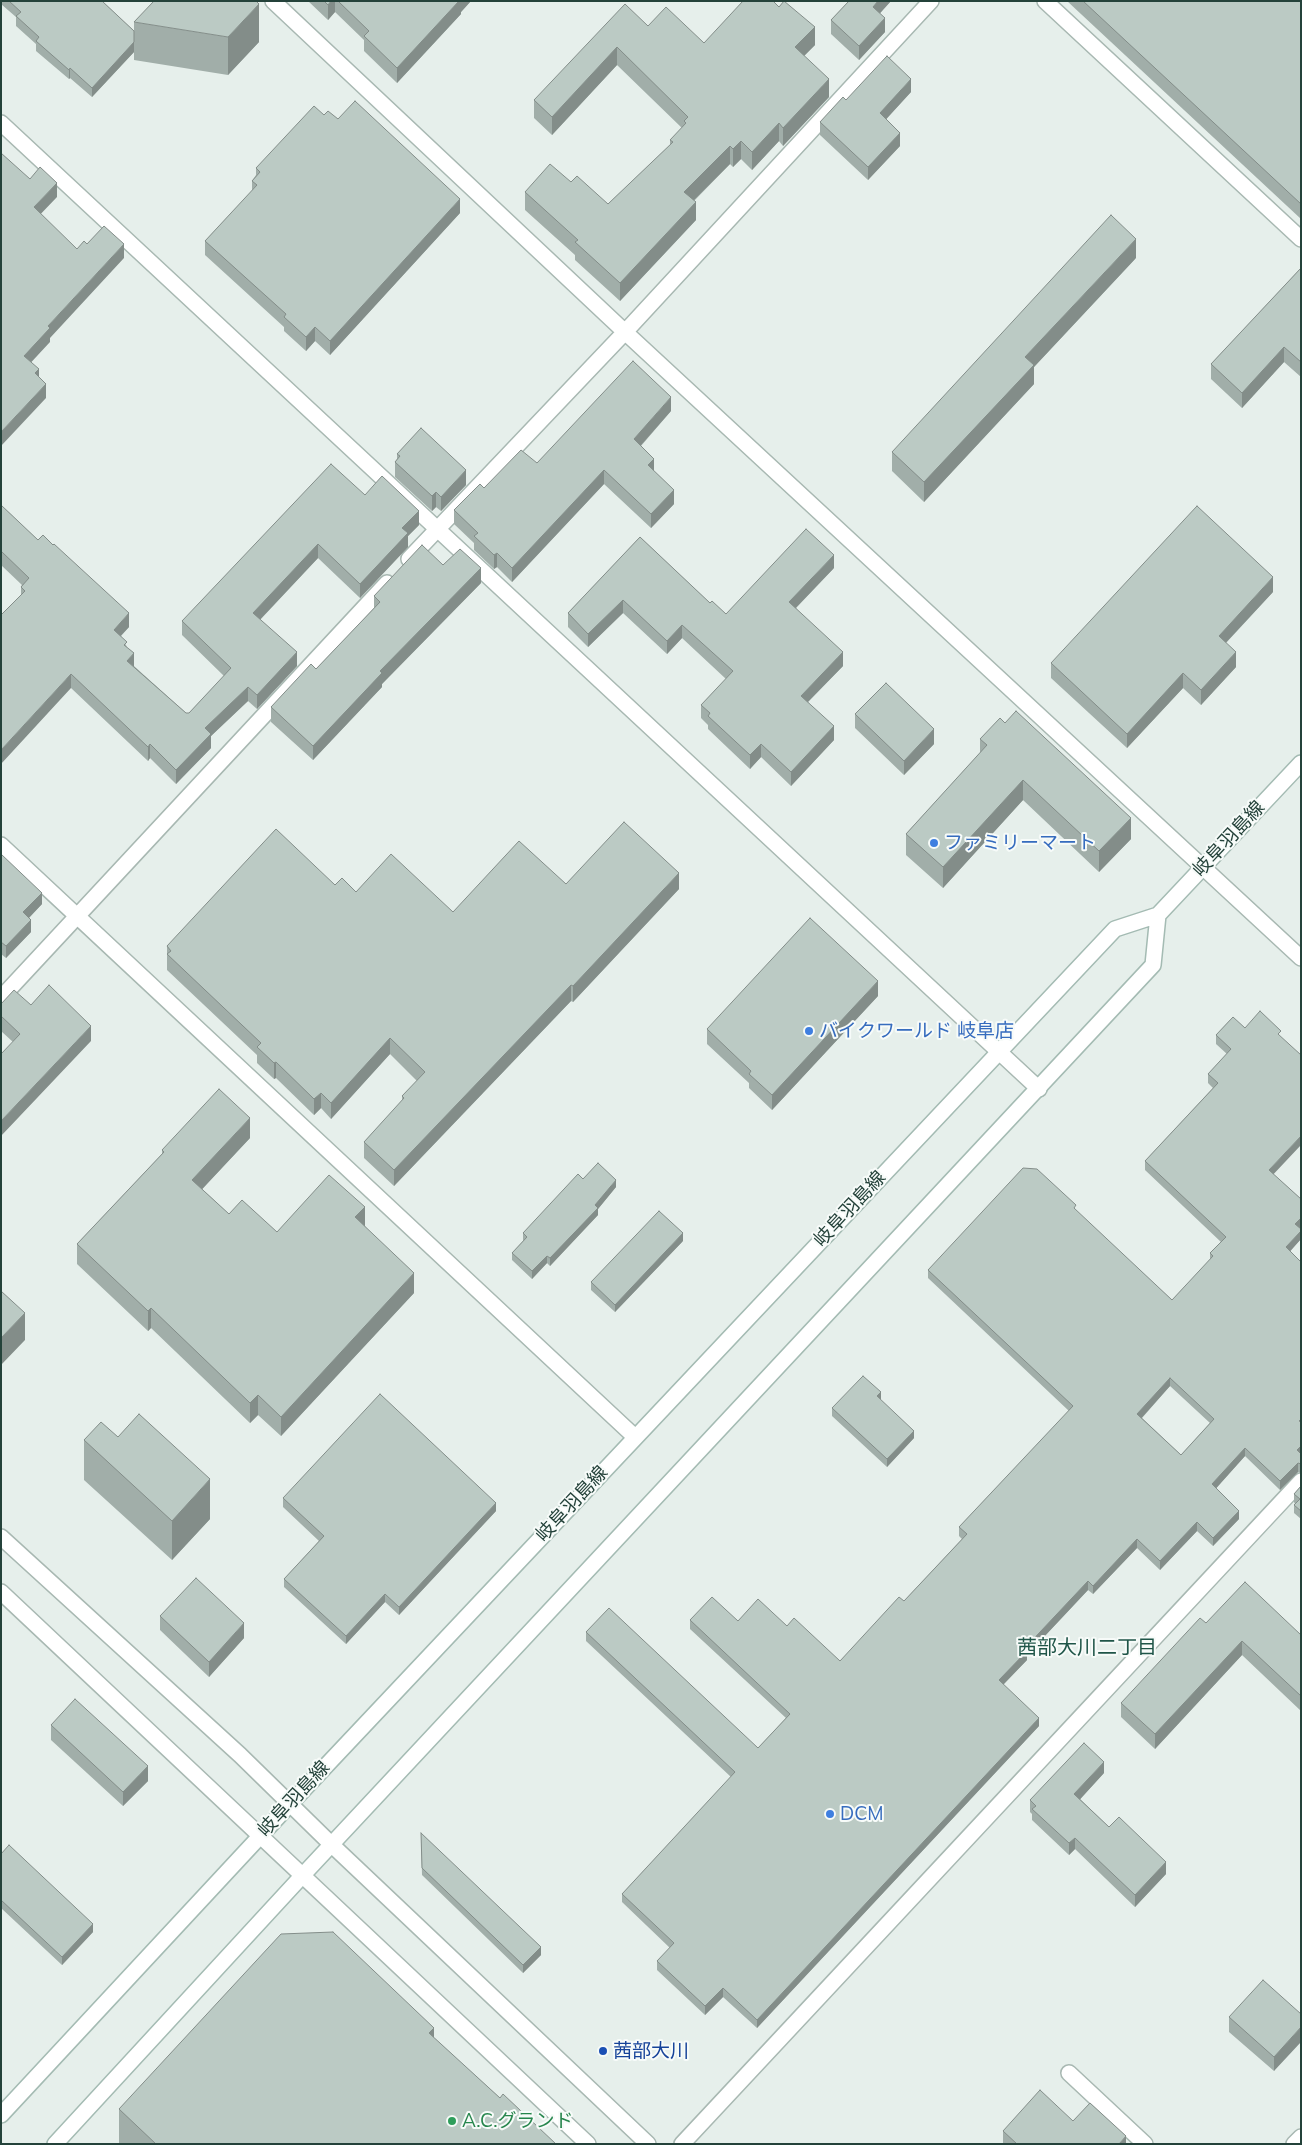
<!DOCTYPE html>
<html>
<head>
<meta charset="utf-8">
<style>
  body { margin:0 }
  #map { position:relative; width:1302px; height:2145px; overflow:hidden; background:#e6efeb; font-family:Mulish,sans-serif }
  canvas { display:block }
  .frame { position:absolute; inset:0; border:2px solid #24423a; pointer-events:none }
</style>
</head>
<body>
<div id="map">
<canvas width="1302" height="2145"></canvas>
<div class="frame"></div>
</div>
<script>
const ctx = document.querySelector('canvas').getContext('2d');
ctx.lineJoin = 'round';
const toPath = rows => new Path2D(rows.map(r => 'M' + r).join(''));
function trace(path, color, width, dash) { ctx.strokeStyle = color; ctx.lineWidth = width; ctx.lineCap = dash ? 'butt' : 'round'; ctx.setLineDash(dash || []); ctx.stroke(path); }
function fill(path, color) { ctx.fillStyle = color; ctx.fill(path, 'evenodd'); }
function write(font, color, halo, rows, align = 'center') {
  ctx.font = font + ' Mulish,"Noto Sans JP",sans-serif'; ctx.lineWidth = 4; ctx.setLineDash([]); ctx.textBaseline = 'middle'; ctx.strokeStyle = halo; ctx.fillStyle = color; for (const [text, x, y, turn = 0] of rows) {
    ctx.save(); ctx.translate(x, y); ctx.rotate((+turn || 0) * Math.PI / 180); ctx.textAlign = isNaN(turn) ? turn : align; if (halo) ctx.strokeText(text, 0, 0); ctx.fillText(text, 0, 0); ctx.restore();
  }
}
const minor = toPath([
  [273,1,625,332,1301,958],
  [1045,1,1301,239],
  [1,123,1039,1089],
  [409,559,625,332,931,1],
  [1,845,635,1437],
  [1,998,387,583],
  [1069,2073,1145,2144],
  [682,2144,1301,1481],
  [1294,2144,1301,2137]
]);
const tertiary = toPath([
  [1,1537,240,1755,332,1845,648,2144],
  [1,1592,588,2144]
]);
const secondary = toPath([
  [1,2115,290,1804,1115,929,1158,915,1301,763],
  [55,2144,302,1876,1153,965,1158,915]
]);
const wall = toPath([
  [1,1,102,1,134,31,134,22,259,42,228,75,134,60,134,52,92,97,70,78,69,79,36,51,36,44,16,26,16,17,1,4],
  [308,1,471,1,461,12,461,14,397,83,364,51,364,40,335,12,328,20],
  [847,1,891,1,880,13,885,32,859,60,831,34,831,20,848,2],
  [1067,1,1301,1,1301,219],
  [648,26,704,43,815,45,804,56,829,97,783,146,779,141,752,170,741,159,733,167,730,164,694,201,696,220,620,301,575,260,575,255,525,210,525,192,571,182,608,204,670,145,670,140,682,128,617,65,552,135,534,118,534,100],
  [911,92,886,119,900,146,868,180,820,135,820,122,846,100],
  [324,115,338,119,460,213,330,355,315,341,306,351,284,331,284,327,205,255,205,241,252,191,252,181,256,175,256,168],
  [1136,258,1034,367,1034,384,924,502,892,471,892,452],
  [1301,268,1301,377,1284,362,1242,408,1211,379,1211,364],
  [671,411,641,446,654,471,674,504,651,528,604,484,512,582,497,567,494,569,474,550,474,543,454,524,454,510,484,488,537,463],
  [397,454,466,485,441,511,436,507,432,511,395,477,395,462,397,459],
  [365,495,419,525,408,536,408,547,360,598,318,558,260,620,297,666,257,709,248,701,211,736,211,748,176,784,150,758,148,761,71,688,21,595,21,587,22,585,1,565,1,505,129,627,121,636,127,647,134,666,186,713,189,713,224,676,182,635,182,621],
  [640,537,710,603,726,614,834,568,796,608,843,666,808,702,834,740,791,786,761,757,750,769,708,729,708,725,701,718,701,705,726,679,682,638,667,654,623,613,588,647,568,627,568,613],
  [443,565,481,583,382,684,382,687,313,760,271,722,271,707,316,669,374,609,374,596],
  [1273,592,1226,643,1236,667,1201,705,1183,688,1127,748,1051,678,1051,663],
  [855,714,934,744,904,775,855,728],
  [980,739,1131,839,1099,872,1023,800,943,888,906,855,906,834,980,753],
  [1,854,42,904,29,918,31,932,6,958,1,954],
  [566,884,679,889,573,1002,571,1001,394,1186,364,1158,364,1142,402,1101,402,1096,417,1081,390,1054,331,1119,321,1108,314,1115,276,1078,274,1079,257,1063,257,1055,167,970,167,946,335,885,356,892,453,912],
  [878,996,772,1110,749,1088,749,1083,707,1044,707,1029],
  [1,1004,31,1005,91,1041,13,1042,1,1031],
  [1233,1017,1273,1174,1301,1199,1301,1227,1300,1228,1301,1229,1301,1239,1290,1251,1301,1262,1301,1473,1298,1472,1280,1490,1245,1456,1216,1488,1239,1519,1213,1546,1197,1531,1160,1570,1137,1548,1093,1594,1088,1590,1027,1655,1027,1660,1003,1685,1039,1726,757,2028,723,1997,705,2015,657,1970,657,1961,670,1948,622,1902,622,1894,731,1777,586,1641,586,1632,758,1748,786,1718,690,1629,690,1620,738,1621,787,1626,840,1661,904,1601,962,1539,959,1536,959,1527,1069,1411,928,1278,928,1270,1076,1211,1172,1300,1210,1260,1210,1253,1221,1242,1145,1170,1145,1161,1213,1088,1208,1083,1208,1074,1227,1054,1216,1044,1216,1035],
  [1170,1386,1210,1423,1181,1455,1142,1418],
  [250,1138,202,1189,229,1214,277,1232,365,1226,414,1293,281,1436,258,1415,250,1423,151,1328,148,1331,77,1264,77,1244,162,1154,162,1150],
  [583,1179,616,1187,598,1209,598,1215,550,1266,547,1263,532,1279,512,1260,512,1253,523,1241,523,1233],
  [683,1241,615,1312,591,1290,591,1282],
  [832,1408,914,1438,887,1467,832,1416],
  [118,1437,210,1519,172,1560,84,1480,84,1440],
  [1301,1486,1301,1519,1294,1513,1294,1505,1295,1504,1294,1502,1294,1494],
  [283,1498,496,1511,399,1615,385,1602,346,1644,284,1587,284,1579,319,1541,283,1507],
  [160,1616,244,1638,209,1677,160,1630],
  [1206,1623,1301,1635,1301,1711,1242,1655,1155,1749,1121,1717,1121,1703],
  [51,1725,148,1781,123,1806,51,1740],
  [1104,1773,1080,1799,1109,1827,1166,1874,1135,1907,1075,1849,1069,1855,1032,1820,1032,1814,1030,1812,1030,1800],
  [421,1833,541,1955,523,1973,422,1875],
  [1,1854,93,1932,62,1965,1,1908],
  [1301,2014,1274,2071,1229,2032,1229,2017],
  [434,2038,500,2098,556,2144,120,2144,119,2143,119,2109],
  [1073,2121,1126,2144,1003,2144,1003,2131]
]);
const shadedWall = toPath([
  [331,1,335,1,335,12,328,20,328,5],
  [459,1,471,1,461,12,461,14,397,83,397,68],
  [878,1,891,1,873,21,873,7],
  [259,4,259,42,228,75,228,37],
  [885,18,885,32,859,60,859,46],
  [815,27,815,45,795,65,795,47],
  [134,42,134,52,92,97,92,88],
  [617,47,617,65,552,135,552,117],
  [70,68,70,78,69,79,69,70],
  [829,79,829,97,783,146,783,128],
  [911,79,911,92,880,126,880,113],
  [779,123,779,141,752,170,752,152],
  [900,133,900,146,868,180,868,167],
  [741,141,741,159,733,167,733,149],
  [730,146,730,164,684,210,684,192],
  [57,183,57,197,34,221,34,207],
  [460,199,460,213,330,355,330,341],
  [696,202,696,220,620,301,620,283],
  [1136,239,1136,258,1034,367,1034,384,924,502,924,482,1025,357],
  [124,244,124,258,50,338,50,342,24,370,24,356,48,326],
  [315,327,315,341,306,351,306,337],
  [1284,347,1284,362,1242,408,1242,393],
  [39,369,39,383,35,373],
  [46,384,46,398,1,446,1,432],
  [671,397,671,411,634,453,634,439],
  [654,459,654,473,648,465],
  [466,470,466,485,441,511,441,497],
  [604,470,604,484,512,582,512,568],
  [674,490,674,504,651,528,651,514],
  [436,492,436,507,432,511,432,496],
  [419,511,419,525,408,536,408,547,360,598,360,584,402,528],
  [318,544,318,558,253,627,253,613],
  [497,553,497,567,494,569,494,555],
  [834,555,834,568,789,615,789,602],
  [481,568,481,583,382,684,382,687,313,760,313,746,380,671],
  [1273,577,1273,592,1219,650,1219,636],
  [623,600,623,613,588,647,588,634],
  [129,613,129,627,114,643,114,630],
  [682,625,682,638,667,654,667,641],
  [297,652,297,666,257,709,257,695],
  [843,652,843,666,801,709,801,696],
  [1236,652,1236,667,1201,705,1201,690],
  [134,653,134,667,127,661],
  [1183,673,1183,688,1127,748,1127,734],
  [71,674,71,688,1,764,1,750],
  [248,687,248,701,211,736,211,748,176,784,176,770,205,728],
  [834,726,834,740,791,786,791,772],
  [934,729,934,744,904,775,904,761],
  [150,744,150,758,148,761,148,747],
  [761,744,761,757,750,769,750,755],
  [1023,780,1023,800,943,888,943,867],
  [1131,818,1131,839,1099,872,1099,851],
  [679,873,679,889,573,1002,573,986],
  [42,893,42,904,23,924,23,912],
  [31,920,31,932,6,958,6,946],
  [878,981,878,996,772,1110,772,1095],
  [571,985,571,1001,394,1186,394,1170],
  [91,1026,91,1041,1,1136,1,1121],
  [390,1038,390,1054,331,1119,331,1103],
  [276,1062,276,1078,274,1079,274,1063],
  [321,1093,321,1108,314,1115,314,1099],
  [250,1118,250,1138,192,1200,192,1180],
  [1301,1136,1301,1145,1269,1179,1269,1170],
  [616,1180,616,1187,598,1209,598,1215,550,1266,550,1258],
  [365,1207,365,1227,355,1217],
  [1301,1218,1301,1227,1295,1233,1295,1224],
  [1301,1231,1301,1239,1286,1256,1286,1247],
  [683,1233,683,1241,615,1312,615,1305],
  [547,1256,547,1263,532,1279,532,1271],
  [414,1273,414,1293,281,1436,281,1417],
  [151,1308,151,1328,148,1331,148,1311],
  [25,1313,25,1340,1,1365,1,1338],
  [1170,1378,1170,1386,1137,1423,1137,1414],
  [881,1392,881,1400,877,1396],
  [258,1395,258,1415,250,1423,250,1403],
  [914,1431,914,1438,887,1467,887,1459],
  [1301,1446,1301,1455,1297,1450],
  [1245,1448,1245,1456,1212,1493,1212,1484],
  [1298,1463,1298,1472,1280,1490,1280,1481],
  [210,1479,210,1519,172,1560,172,1521],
  [496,1503,496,1511,399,1615,399,1607],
  [1239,1511,1239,1519,1213,1546,1213,1538],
  [1197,1522,1197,1531,1160,1570,1160,1561],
  [1137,1539,1137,1548,1093,1594,1093,1586],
  [1088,1581,1088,1590,1027,1655,1027,1660,999,1689,999,1680,1024,1649],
  [385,1594,385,1602,346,1644,346,1636],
  [244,1623,244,1638,209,1677,209,1662],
  [1242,1641,1242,1655,1155,1749,1155,1734],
  [1039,1718,1039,1726,757,2028,757,2020],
  [1104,1762,1104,1773,1074,1806,1074,1794],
  [148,1766,148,1781,123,1806,123,1792],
  [1075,1838,1075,1849,1069,1855,1069,1843],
  [1166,1862,1166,1874,1135,1907,1135,1895],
  [93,1924,93,1932,62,1965,62,1957],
  [541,1947,541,1955,523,1973,523,1965],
  [723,1988,723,1997,705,2015,705,2006],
  [1301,2027,1301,2042,1274,2071,1274,2057],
  [434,2028,434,2061,429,2033],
  [1126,2136,1126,2144,1119,2144]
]);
const building = toPath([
  [9,1,102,1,134,31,134,42,92,88,70,68,69,70,36,41,39,37,16,16,21,12,9,1],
  [154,1,256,1,259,4,228,37,134,22,154,1],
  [324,1,331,1,328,5,324,1],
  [338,1,459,1,397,68,364,36,369,31,338,1],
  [743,1,773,1,779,7,784,1,815,27,795,47,829,79,783,128,779,123,752,152,741,141,733,149,730,146,684,192,696,202,620,283,575,242,578,240,525,192,550,164,571,182,577,176,608,204,673,142,670,140,686,123,684,121,688,117,617,47,552,117,534,100,625,4,648,26,666,7,704,43,743,1],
  [849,1,878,1,873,7,885,18,859,46,831,20,849,1],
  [1083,1,1301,1,1301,204,1083,1],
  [887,56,911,79,880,113,900,133,868,167,820,122,843,97,846,100,887,56],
  [355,101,460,199,330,341,315,327,306,337,284,317,286,314,205,241,257,185,252,181,260,172,256,168,314,106,324,115,328,111,338,119,355,101],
  [1,153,30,179,40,167,57,183,34,207,77,249,84,241,87,244,104,226,124,244,48,326,50,328,24,356,39,369,35,373,46,384,1,432,1,153],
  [1111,215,1136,239,1025,357,1034,365,924,482,892,452,1111,215],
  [1301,268,1301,362,1284,347,1242,393,1211,364,1301,268],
  [633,361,671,397,634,439,654,459,648,465,674,490,651,514,604,470,512,568,497,553,494,555,474,536,478,533,454,510,480,484,484,488,521,450,537,463,633,361],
  [421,428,466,470,441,497,436,492,432,496,395,462,400,456,397,454,421,428],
  [331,464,365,495,382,476,419,511,402,528,408,533,360,584,318,544,253,613,297,652,257,695,248,687,205,728,211,734,176,770,150,744,148,747,71,674,1,750,1,615,25,591,21,587,29,578,1,551,1,505,38,540,43,535,53,545,54,544,129,613,114,630,127,642,124,645,134,653,127,661,186,713,189,713,231,668,182,621,331,464],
  [1197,506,1273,577,1219,636,1236,652,1201,690,1183,673,1127,734,1051,663,1197,506],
  [806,529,834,555,789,602,843,652,801,696,834,726,791,772,761,744,750,755,708,716,710,713,701,705,733,671,682,625,667,641,623,600,588,634,568,613,640,537,710,603,712,601,726,614,806,529],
  [422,545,443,565,460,549,481,568,380,671,382,673,313,746,271,707,311,664,316,669,380,602,374,596,422,545],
  [886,683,934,729,904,761,855,714,886,683],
  [1016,711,1131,818,1099,851,1023,780,943,867,906,834,987,745,980,739,1000,718,1005,723,1016,711],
  [624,822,679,873,573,986,571,985,394,1170,364,1142,404,1098,402,1096,425,1072,390,1038,331,1103,321,1093,314,1099,276,1062,274,1063,257,1047,261,1043,167,954,171,951,167,946,276,829,335,885,342,878,356,892,391,854,453,912,519,841,566,884,624,822],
  [1,854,42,893,23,912,31,920,6,946,1,942,1,854],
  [810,918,878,981,772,1095,749,1074,751,1071,707,1029,810,918],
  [49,985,91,1026,1,1121,1,1054,20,1034,1,1016,1,1004,14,990,31,1005,49,985],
  [1260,1011,1281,1031,1278,1034,1301,1055,1301,1136,1269,1170,1301,1199,1301,1218,1295,1224,1301,1229,1301,1231,1286,1247,1301,1262,1301,1419,1299,1421,1301,1422,1301,1446,1297,1450,1301,1454,1301,1464,1298,1463,1280,1481,1245,1448,1212,1484,1239,1511,1213,1538,1197,1522,1160,1561,1137,1539,1093,1586,1088,1581,1024,1649,1027,1651,999,1680,1039,1718,757,2020,723,1988,705,2006,657,1961,674,1943,622,1894,735,1772,586,1632,609,1608,758,1748,790,1714,690,1620,712,1597,738,1621,758,1599,787,1626,794,1618,840,1661,899,1597,904,1601,967,1534,959,1527,1073,1406,928,1270,1023,1168,1037,1169,1076,1205,1074,1208,1172,1300,1213,1256,1210,1253,1226,1237,1145,1161,1218,1083,1208,1074,1231,1049,1216,1035,1233,1017,1245,1028,1260,1011],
  [1170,1378,1214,1419,1181,1455,1137,1414,1170,1378],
  [219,1089,250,1118,192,1180,229,1214,242,1200,277,1232,329,1175,365,1207,355,1217,414,1273,281,1417,258,1395,250,1403,151,1308,148,1311,77,1244,164,1152,162,1150,219,1089],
  [598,1163,616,1180,595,1205,598,1208,550,1258,547,1256,532,1271,512,1253,527,1237,523,1233,578,1174,583,1179,598,1163],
  [659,1211,683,1233,615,1305,591,1282,659,1211],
  [1,1291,25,1313,1,1338,1,1291],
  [863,1376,881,1392,877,1396,914,1431,887,1459,832,1408,863,1376],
  [380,1394,496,1503,399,1607,385,1594,346,1636,284,1579,324,1536,283,1498,380,1394],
  [139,1414,210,1479,172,1521,84,1440,101,1422,118,1437,139,1414],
  [1301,1486,1301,1511,1294,1505,1300,1499,1294,1494,1301,1486],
  [196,1578,244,1623,209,1662,160,1616,196,1578],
  [1245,1582,1301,1635,1301,1696,1242,1641,1155,1734,1121,1703,1200,1618,1206,1623,1245,1582],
  [75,1699,148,1766,123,1792,51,1725,75,1699],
  [1084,1743,1104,1762,1074,1794,1109,1827,1119,1817,1166,1862,1135,1895,1075,1838,1069,1843,1032,1809,1036,1806,1030,1800,1084,1743],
  [421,1833,541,1947,523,1965,422,1868,421,1833],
  [9,1845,93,1924,62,1957,1,1900,1,1854,9,1845],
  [333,1932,434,2028,429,2033,500,2098,503,2094,556,2144,156,2144,119,2109,281,1934,333,1932],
  [1263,1980,1301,2014,1301,2027,1274,2057,1229,2017,1263,1980],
  [1040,2090,1073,2121,1090,2103,1126,2136,1119,2144,1017,2144,1003,2131,1040,2090]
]);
const markers = [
  [934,843,5,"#3f7fe0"],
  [809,1031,5,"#3f7fe0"],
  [830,1814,5,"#3f7fe0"],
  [603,2051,5,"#1a4fb4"],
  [452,2121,5,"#2e9e5b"]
];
const streetNames = [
  ["岐阜羽島線",1229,839,-47],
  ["岐阜羽島線",850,1209,-47],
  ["岐阜羽島線",572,1504,-47],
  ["岐阜羽島線",294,1799,-47]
];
const shopNames = [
  ["ファミリーマート",944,843],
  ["バイクワールド 岐阜店",819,1031],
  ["DCM",840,1814]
];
const transitNames = [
  ["茜部大川",613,2051]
];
const leisureNames = [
  ["A.C.グランド",462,2121]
];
const neighbourhoodNames = [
  ["茜部大川二丁目",1087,1648]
];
trace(minor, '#a8b8b2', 18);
trace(tertiary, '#a8b8b2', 18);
trace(secondary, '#a4bbb3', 18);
trace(minor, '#fff', 15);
trace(tertiary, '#fff', 15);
trace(secondary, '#fff', 15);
fill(wall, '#a1aea9');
fill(shadedWall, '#838d89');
fill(building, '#bbcac4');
trace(building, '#838d89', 1);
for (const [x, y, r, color] of markers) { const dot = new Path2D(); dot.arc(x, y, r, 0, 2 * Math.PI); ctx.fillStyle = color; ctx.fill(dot); trace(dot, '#f7fbf9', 2); }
write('19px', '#24423a', '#f7fbf9', streetNames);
write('19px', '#366cbe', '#f7fbf9', shopNames, 'left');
write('19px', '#164399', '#f7fbf9', transitNames, 'left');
write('19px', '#27864d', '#f7fbf9', leisureNames, 'left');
write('20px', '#1f5548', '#f7fbf9', neighbourhoodNames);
</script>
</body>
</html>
